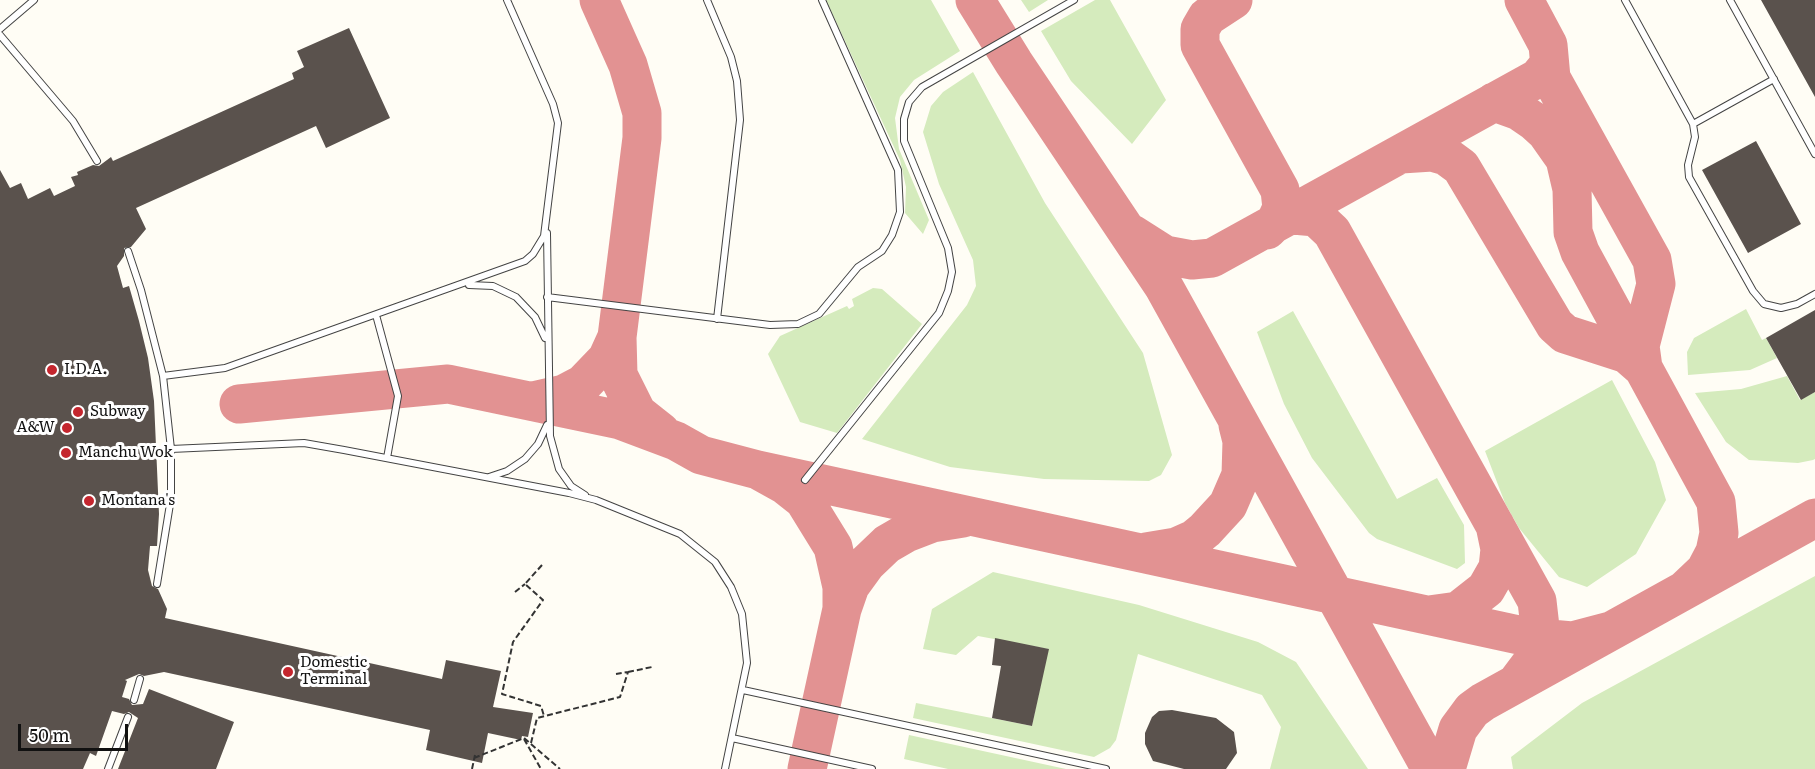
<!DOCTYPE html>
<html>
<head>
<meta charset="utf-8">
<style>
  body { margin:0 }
  #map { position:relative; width:1815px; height:769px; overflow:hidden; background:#fffdf5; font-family:Literata,serif }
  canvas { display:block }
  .scale { position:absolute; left:18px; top:724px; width:110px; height:27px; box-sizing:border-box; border:3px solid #111; border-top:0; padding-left:8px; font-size:18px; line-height:21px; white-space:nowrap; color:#111; -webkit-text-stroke:4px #fff; paint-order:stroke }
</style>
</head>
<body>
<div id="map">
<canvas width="1815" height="769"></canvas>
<div class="scale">50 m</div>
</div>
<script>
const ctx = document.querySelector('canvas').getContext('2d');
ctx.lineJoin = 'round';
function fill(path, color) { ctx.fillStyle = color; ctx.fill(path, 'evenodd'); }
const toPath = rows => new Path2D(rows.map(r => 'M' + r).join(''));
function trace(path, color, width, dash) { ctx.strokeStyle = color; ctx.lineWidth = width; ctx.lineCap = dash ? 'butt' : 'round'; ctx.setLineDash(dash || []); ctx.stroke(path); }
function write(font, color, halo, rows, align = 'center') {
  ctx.font = font + ' Literata,serif'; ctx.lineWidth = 6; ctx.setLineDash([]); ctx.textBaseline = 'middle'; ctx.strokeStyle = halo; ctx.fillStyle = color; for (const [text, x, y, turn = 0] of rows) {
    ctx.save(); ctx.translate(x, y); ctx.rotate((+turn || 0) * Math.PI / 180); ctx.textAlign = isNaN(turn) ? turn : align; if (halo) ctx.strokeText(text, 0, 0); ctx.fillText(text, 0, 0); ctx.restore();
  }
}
const green = toPath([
  [826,0,931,0,960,51,914,80,900,97,895,118,899,149,929,220,923,234,905,213,906,187,900,160],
  [1021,0,1048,0,1029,12],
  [1095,0,1110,0,1166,100,1132,144,1071,81,1041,31],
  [973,72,1045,203,1143,353,1172,455,1161,475,1149,481,1044,479,950,467,862,439,967,305,976,286,973,260,939,184,923,132,931,106,943,92],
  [873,288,882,289,922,324,837,433,800,422,768,354,780,336,847,306,849,309,854,306,852,299],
  [1746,309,1762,340,1766,338,1777,358,1750,370,1688,375,1687,352,1694,338],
  [1293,311,1397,499,1437,478,1464,525,1465,563,1457,569,1377,539,1369,533,1312,458,1284,404,1257,332],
  [1787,376,1800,400,1815,392,1815,459,1813,460,1798,463,1749,460,1726,442,1695,393,1741,389],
  [1612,380,1655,462,1666,500,1636,554,1587,587,1559,577,1519,528,1505,503,1485,451],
  [993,572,1139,605,1258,642,1296,662,1368,769,1270,769,1281,727,1262,695,1138,654,1116,740,1110,748,1094,757,913,718,916,703,1032,726,1048,649,978,636,956,655,923,649,932,609],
  [1815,576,1815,769,1513,769,1511,757,1582,703],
  [909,735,1066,769,948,769,904,759]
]);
const taxiway = toPath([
  [599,0,628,65,642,113,642,138,617,337,618,375,637,413,661,432],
  [975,0,1014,63,1164,287,1431,769],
  [1233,0,1207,17,1200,29,1200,45,1280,190,1282,208,1276,221,1267,230],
  [1524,0,1548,45,1551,78,1652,260,1656,284,1640,346,1643,368],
  [1494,102,1519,111,1535,122,1546,132,1565,159,1572,189,1573,232,1580,252,1716,502,1719,533,1715,552,1705,571,1686,589],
  [1401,154,1432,152,1446,156,1461,167,1555,325,1565,334,1627,354,1643,368],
  [1293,215,1316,217,1332,232,1537,601,1541,636,1533,661,1518,681],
  [1132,234,1165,255,1192,260,1212,258,1538,78,1547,67,1549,60],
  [533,401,564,394,583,384,607,359,617,337],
  [239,404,448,384,620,420,676,441,701,455,758,470,785,485,804,500,833,547,842,587,842,609],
  [758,470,1528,637,1572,641,1610,631],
  [1146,552,1176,547,1194,539,1205,530,1228,505,1241,475,1242,441,1238,425],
  [1429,615,1458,611,1486,589,1498,568,1500,549,1495,525],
  [807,769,842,609,850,586,866,564,887,544,906,533,932,523,963,518],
  [1446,769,1458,729,1472,710,1483,702,1815,518]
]);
const building = toPath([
  [1761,0,1815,0,1815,97],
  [349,28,390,118,326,148,316,126,136,208,146,229,131,247,124,248,124,256,117,266,123,288,129,286,139,321,148,358,154,401,159,514,157,546,150,546,148,570,152,586,158,589,167,609,165,618,442,679,446,660,501,671,493,707,533,713,528,737,522,736,521,740,488,733,482,763,426,750,430,730,164,672,144,676,139,674,125,680,127,681,122,697,129,699,132,705,143,704,149,689,234,722,216,769,118,769,138,718,129,712,124,714,112,711,96,756,90,753,83,769,0,769,0,170,10,188,21,183,28,199,50,188,54,196,75,186,71,177,78,175,77,172,93,165,99,166,111,157,113,161,294,79,292,73,304,67,297,51],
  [1756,141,1801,224,1748,253,1702,170],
  [1815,310,1815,392,1801,400,1766,338],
  [995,638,1049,649,1032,726,992,718,1001,666,992,665],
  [1172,710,1216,718,1234,732,1237,753,1226,769,1184,769,1153,761,1145,744,1145,733,1152,717,1159,711]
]);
const path = toPath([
  [542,565,525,584,543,600,513,642,502,694,541,706,544,716],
  [515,592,525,584],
  [628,672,652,667],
  [524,739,541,769],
  [531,743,537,718,620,697,628,672,616,674],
  [474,758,524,738,560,769],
  [472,769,475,755]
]);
const service = toPath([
  [707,0,731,57,737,81,740,120,717,319],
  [1625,0,1693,124,1695,137,1688,165,1689,177,1753,291,1764,304,1781,308,1797,304,1815,294],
  [1730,0,1815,154],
  [0,29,34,0],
  [0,35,73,121,97,161],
  [1693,124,1774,79],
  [547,233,550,436,559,469,571,486,585,495],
  [128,251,141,290,163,376,225,368,525,261,533,254,544,236,558,123,553,104,507,0],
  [469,285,493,286,516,297,535,317,545,338],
  [547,297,770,325,798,324,819,314,858,267,882,251,892,235,900,212,898,170,822,0],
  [376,315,398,396,387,458],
  [171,449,304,443,344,450,569,493,596,500,680,534,715,562,731,587,742,614,747,663,725,769],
  [489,477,507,471,525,459,538,444,547,425],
  [805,480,939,313,948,291,952,272,948,248,904,141,904,119,909,102,922,87,1074,0],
  [157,584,171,498,171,449,163,376],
  [743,690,1106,769],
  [134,700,140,679],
  [732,738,872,769],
  [108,769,128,717]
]);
const markers = [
  [52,370,6,"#c4262e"],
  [78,412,6,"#c4262e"],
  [67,428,6,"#c4262e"],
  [66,453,6,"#c4262e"],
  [89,501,6,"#c4262e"],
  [288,672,6,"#c4262e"]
];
const poiNames = [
  ["I.D.A.",64,370],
  ["Subway",90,412],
  ["A&W",55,428,"right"],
  ["Manchu Wok",78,453],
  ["Montana's",101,501],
  ["Domestic",300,663],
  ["Terminal",300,680]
];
fill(green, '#d5ebbd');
trace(taxiway, '#e29292', 39);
fill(building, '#5a524d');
trace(service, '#444', 8);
trace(path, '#333', 2, [6, 3]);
trace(service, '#fff', 6);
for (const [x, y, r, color] of markers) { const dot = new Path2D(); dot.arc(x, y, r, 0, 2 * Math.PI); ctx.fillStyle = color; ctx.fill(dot); trace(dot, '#fff', 2); }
write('15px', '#111', '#fff', poiNames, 'left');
</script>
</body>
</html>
